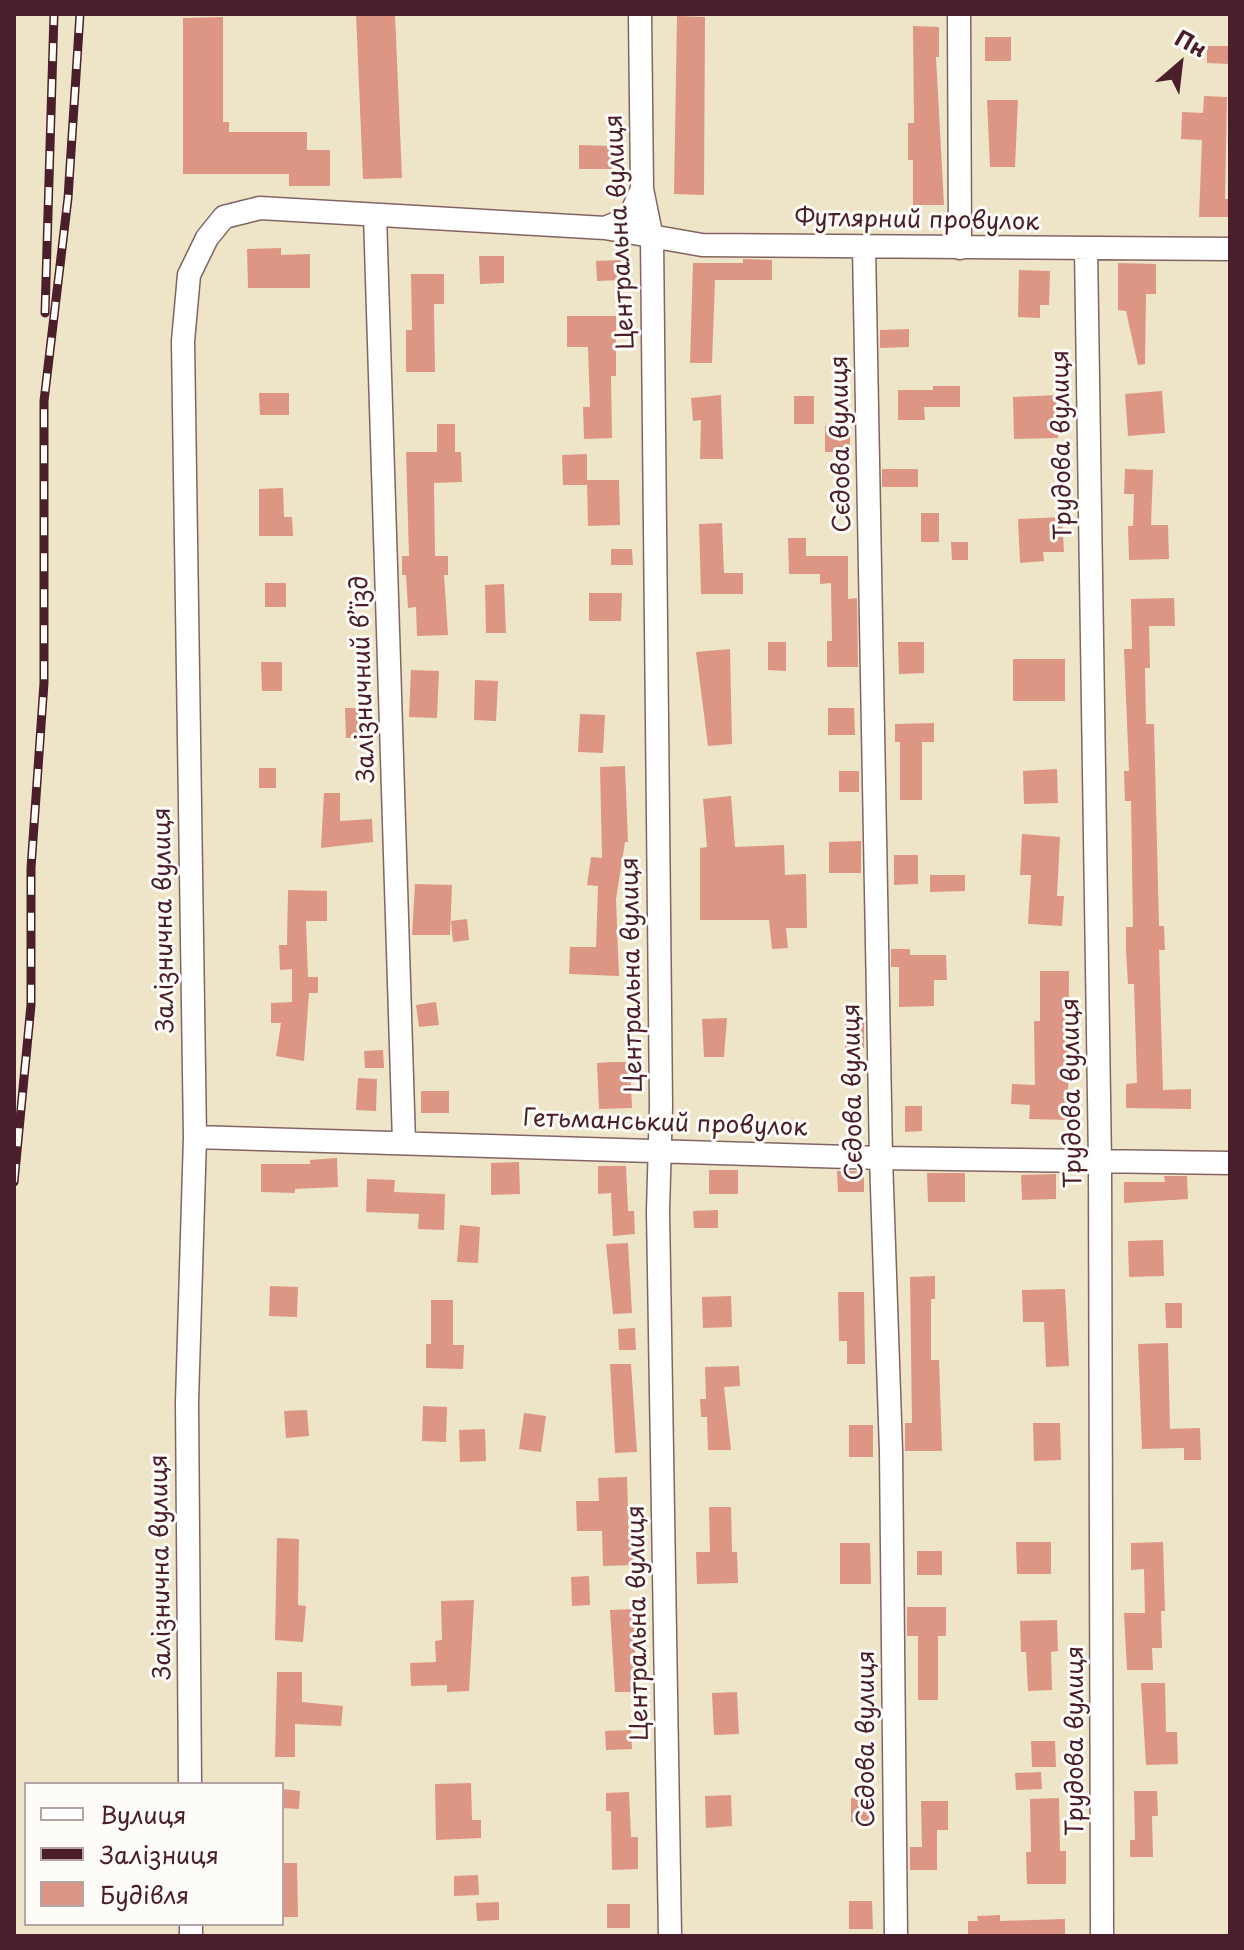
<!DOCTYPE html>
<html>
<head>
<meta charset="utf-8">
<style>
  body { margin:0 }
  #map { position:relative; width:1244px; height:1950px; overflow:hidden; background:#eee5c8; font-family:"Playpen Sans",sans-serif }
  canvas { display:block }
  .frame { position:absolute; inset:0; border:16px solid #4a1f2b; pointer-events:none }
  .legend { position:absolute; left:24px; top:1782px; width:260px; height:144px; box-sizing:border-box; background:#fdfcf7; border:2px solid #b5a4a5; margin:0; padding:10px 14px; list-style:none; font-size:24px; color:#4a1f2b }
  .legend li { display:flex; align-items:center; gap:16px; height:40px }
  .legend b { width:40px; border:2px solid #b5a4a5 }
  .north { position:absolute; left:1140px; top:24px; width:80px; height:80px; -webkit-text-stroke:6px #fdfcf7; paint-order:stroke; rotate:28deg; font-size:22px; font-weight:700; line-height:32px; text-align:center; color:#4a1f2b }
  .north::after { content:''; display:block; margin:auto; width:28px; height:36px; background:#4a1f2b; clip-path:polygon(50% 0,100% 100%,50% 72%,0 100%) }
</style>
</head>
<body>
<div id="map">
<canvas width="1244" height="1950"></canvas>
<div class="frame"></div>
<ul class="legend">
<li><b style="height:10px;background:#fff"></b>Вулиця</li>
<li><b style="height:10px;background:#4a1f2b"></b>Залізниця</li>
<li><b style="height:22px;background:#dc9683"></b>Будівля</li>
</ul>
<div class="north">Пн</div>
</div>
<script>
const ctx = document.querySelector('canvas').getContext('2d');
ctx.lineJoin = 'round';
function fill(path, color) { ctx.fillStyle = color; ctx.fill(path, 'evenodd'); }
const toPath = rows => new Path2D(rows.map(r => 'M' + r).join(''));
function trace(path, color, width, dash) { ctx.strokeStyle = color; ctx.lineWidth = width; ctx.lineCap = dash ? 'butt' : 'round'; ctx.setLineDash(dash || []); ctx.stroke(path); }
function write(font, color, halo, rows, align = 'center') {
  ctx.font = font + ' "Playpen Sans",sans-serif'; ctx.lineWidth = 6; ctx.setLineDash([]); ctx.textBaseline = 'middle'; ctx.strokeStyle = halo; ctx.fillStyle = color; for (const [text, x, y, turn = 0] of rows) {
    ctx.save(); ctx.translate(x, y); ctx.rotate((+turn || 0) * Math.PI / 180); ctx.textAlign = isNaN(turn) ? turn : align; if (halo) ctx.strokeText(text, 0, 0); ctx.fillText(text, 0, 0); ctx.restore();
  }
}
const building = toPath([
  [356,14,395,14,402,178,363,179],
  [677,16,705,17,704,195,674,194],
  [223,17,223,122,229,122,229,132,307,132,307,150,330,150,330,186,289,186,289,174,183,174,183,18],
  [913,26,939,27,939,57,936,57,944,205,913,205,913,160,908,160,908,123,914,123],
  [985,37,1011,37,1011,61,985,61],
  [1207,46,1230,46,1230,64,1207,63],
  [1204,96,1227,97,1225,199,1230,199,1230,217,1199,217,1202,140,1181,139,1182,112,1203,113],
  [987,100,1018,100,1015,167,990,167],
  [579,145,612,146,612,169,579,169],
  [281,248,281,255,310,254,310,288,248,288,247,249],
  [479,256,504,256,504,283,480,284],
  [743,259,772,260,772,280,715,280,712,363,690,363,693,263,743,263],
  [621,260,621,280,597,281,596,261],
  [1118,263,1156,264,1156,294,1146,294,1145,364,1138,365,1126,311,1118,310],
  [1019,270,1050,271,1049,305,1040,305,1040,318,1018,317],
  [411,274,444,274,444,304,434,304,435,372,406,372,406,330,412,330],
  [567,316,616,316,616,376,611,376,612,438,584,439,583,407,590,407,588,347,567,347],
  [909,329,909,347,880,348,880,330],
  [933,386,960,386,960,407,924,407,925,420,898,420,898,390,933,390],
  [1162,391,1165,433,1128,436,1125,394],
  [259,393,289,393,289,415,260,415],
  [721,395,723,459,700,459,701,420,693,421,691,398],
  [1056,395,1058,438,1014,439,1013,397],
  [794,396,814,396,814,424,794,424],
  [437,424,455,424,455,452,461,452,462,482,434,483,435,556,448,556,448,575,444,575,448,635,417,636,416,607,408,608,406,575,402,575,402,556,409,556,406,452,437,452],
  [825,426,850,426,850,452,825,452],
  [587,454,587,485,563,485,562,455],
  [882,469,918,469,918,487,882,487],
  [1125,469,1153,470,1151,525,1168,525,1169,559,1129,560,1128,526,1133,526,1134,494,1124,494],
  [587,480,619,480,620,525,588,526],
  [283,488,284,517,292,517,293,536,259,536,259,489],
  [921,513,939,513,939,542,921,542],
  [1062,517,1064,552,1043,552,1044,561,1020,563,1018,519],
  [722,523,724,573,743,573,743,594,701,594,699,524],
  [788,538,806,538,806,556,848,556,848,599,857,598,858,667,827,667,827,641,832,641,831,583,820,584,820,574,789,574],
  [951,542,968,542,968,560,952,560],
  [611,549,632,549,633,565,611,565],
  [265,583,286,583,286,607,265,607],
  [504,584,506,633,486,633,485,585],
  [589,593,622,593,621,621,589,621],
  [1174,598,1175,626,1149,626,1150,668,1145,668,1146,724,1154,724,1159,926,1164,926,1165,950,1159,950,1163,1090,1191,1089,1191,1109,1126,1108,1126,1084,1137,1083,1134,984,1128,984,1126,951,1126,927,1133,927,1131,801,1125,801,1124,771,1129,771,1124,649,1132,649,1131,599],
  [768,642,786,642,786,671,768,670],
  [898,642,924,642,924,673,899,674],
  [730,649,732,744,708,746,696,652],
  [1013,659,1065,659,1065,701,1013,701],
  [261,662,282,662,282,691,262,691],
  [411,670,439,671,437,718,409,717],
  [475,680,498,681,496,721,474,720],
  [345,708,367,708,368,738,346,738],
  [828,708,854,708,855,735,828,735],
  [580,714,605,715,603,753,578,752],
  [934,723,934,742,922,742,922,800,900,800,900,742,895,742,895,724],
  [625,766,628,842,625,842,616,899,619,976,569,974,570,947,596,947,598,886,587,885,591,857,602,858,600,767],
  [259,768,276,768,276,788,259,788],
  [1057,769,1058,803,1024,804,1023,771],
  [839,771,859,771,859,792,839,792],
  [324,793,340,793,340,821,372,819,373,842,321,848],
  [731,796,735,847,784,845,785,875,806,874,807,928,786,928,788,948,772,949,769,920,700,920,700,848,707,847,703,799],
  [1022,834,1060,837,1057,896,1064,896,1062,926,1028,924,1031,875,1020,875],
  [861,841,861,873,829,873,829,842],
  [894,855,918,855,918,884,894,885],
  [930,875,965,875,965,891,930,892],
  [415,884,452,885,450,935,412,935],
  [288,890,327,891,327,921,306,921,308,977,318,977,318,993,309,993,304,1061,276,1056,281,1023,271,1023,271,1003,292,1002,292,969,280,970,279,945,287,945],
  [467,919,469,940,453,942,451,921],
  [891,949,910,949,910,955,946,955,947,980,934,980,934,1006,899,1007,899,967,891,967],
  [1040,971,1069,971,1068,1120,1029,1119,1030,1105,1011,1104,1012,1084,1035,1085,1034,1021,1040,1021],
  [436,1002,439,1025,419,1027,416,1005],
  [727,1018,724,1057,704,1057,702,1019],
  [845,1021,864,1021,864,1048,845,1048],
  [383,1050,384,1068,365,1068,364,1051],
  [612,1062,630,1062,632,1108,599,1109,597,1063],
  [358,1078,377,1079,376,1111,356,1110],
  [421,1091,449,1091,449,1113,421,1113],
  [905,1106,922,1106,922,1131,905,1132],
  [337,1158,338,1187,295,1189,295,1193,261,1192,261,1164,310,1164,310,1160],
  [519,1162,520,1194,491,1195,491,1163],
  [598,1166,626,1166,628,1211,634,1211,635,1234,613,1236,611,1193,598,1194],
  [709,1170,738,1170,738,1194,709,1194],
  [837,1171,864,1171,864,1192,838,1192],
  [927,1173,965,1173,965,1202,928,1202],
  [1056,1174,1056,1199,1022,1200,1021,1175],
  [1164,1176,1187,1176,1188,1199,1124,1203,1124,1182,1165,1182],
  [367,1179,395,1180,394,1192,445,1194,444,1230,418,1229,419,1214,366,1212],
  [718,1210,718,1228,694,1228,693,1211],
  [460,1225,480,1227,478,1263,457,1262],
  [1163,1240,1164,1276,1129,1277,1128,1241],
  [628,1243,632,1313,613,1314,606,1244],
  [935,1276,935,1299,931,1299,931,1360,939,1360,942,1451,905,1451,905,1423,912,1423,910,1277],
  [270,1286,298,1287,297,1317,269,1316],
  [1065,1289,1069,1366,1046,1367,1044,1322,1023,1322,1022,1290],
  [838,1292,864,1292,865,1364,847,1364,847,1341,839,1341],
  [731,1296,732,1327,703,1328,702,1297],
  [431,1300,453,1300,453,1345,464,1345,463,1369,426,1368,426,1344,431,1344],
  [1165,1303,1182,1303,1182,1328,1166,1328],
  [635,1328,636,1350,619,1350,618,1329],
  [1168,1343,1170,1429,1200,1428,1201,1460,1184,1460,1184,1448,1142,1449,1138,1344],
  [610,1364,631,1364,637,1452,615,1453],
  [739,1366,740,1386,724,1387,731,1450,708,1450,707,1417,701,1417,700,1399,706,1399,705,1367],
  [423,1406,447,1407,446,1442,422,1441],
  [307,1410,309,1436,286,1438,284,1411],
  [524,1413,546,1416,541,1452,519,1449],
  [1033,1423,1060,1423,1061,1460,1034,1461],
  [849,1425,873,1425,873,1457,849,1457],
  [485,1429,486,1461,460,1462,459,1430],
  [627,1477,629,1537,634,1537,635,1565,603,1566,602,1531,577,1531,576,1501,599,1501,598,1478],
  [709,1507,731,1507,732,1552,737,1552,738,1583,697,1584,696,1552,710,1552],
  [277,1538,299,1539,298,1605,306,1606,303,1642,275,1640],
  [1016,1542,1051,1542,1051,1574,1017,1574],
  [1163,1542,1165,1611,1161,1611,1162,1648,1152,1648,1153,1670,1127,1670,1124,1613,1145,1613,1144,1569,1131,1570,1131,1543],
  [840,1543,870,1543,871,1584,840,1584],
  [917,1551,942,1551,942,1575,917,1575],
  [589,1576,590,1605,572,1606,571,1577],
  [474,1600,469,1691,447,1692,447,1685,411,1686,410,1663,436,1662,435,1641,442,1640,441,1601],
  [907,1607,946,1607,946,1636,938,1636,938,1700,918,1700,918,1636,907,1636],
  [636,1609,634,1692,615,1692,610,1610],
  [1057,1620,1058,1651,1051,1652,1052,1690,1028,1691,1026,1652,1021,1652,1020,1621],
  [277,1672,302,1672,302,1702,343,1706,341,1726,295,1724,295,1757,275,1757],
  [1141,1683,1165,1683,1166,1732,1177,1732,1178,1764,1146,1765],
  [737,1692,739,1734,714,1735,712,1693],
  [631,1730,632,1749,606,1750,605,1731],
  [1031,1741,1055,1741,1056,1767,1032,1767],
  [1041,1772,1042,1789,1016,1790,1015,1773],
  [471,1783,472,1820,481,1820,481,1838,436,1840,435,1784],
  [282,1789,300,1791,299,1809,282,1808],
  [1134,1791,1157,1791,1158,1816,1152,1816,1153,1857,1130,1857,1130,1840,1135,1840],
  [629,1792,631,1837,638,1837,638,1869,612,1870,611,1811,606,1811,606,1793],
  [731,1795,732,1826,706,1828,705,1796],
  [851,1798,871,1798,871,1822,851,1822],
  [1059,1798,1060,1851,1066,1851,1066,1884,1027,1884,1026,1852,1031,1852,1030,1799],
  [921,1801,948,1801,948,1830,937,1830,937,1870,910,1870,910,1847,922,1847],
  [282,1863,297,1863,298,1917,282,1917],
  [478,1875,479,1895,454,1896,454,1876],
  [849,1901,872,1901,873,1929,849,1929],
  [499,1902,499,1920,477,1921,476,1903],
  [607,1904,630,1904,630,1928,607,1928],
  [1000,1915,1000,1921,1065,1919,1065,1936,968,1936,968,1921,978,1921,977,1916]
]);
const minor = toPath([
  [640,14,642,189,652,238,661,1106,658,1211,670,1936],
  [959,14,960,248],
  [375,215,404,1142],
  [605,228,702,245,1230,249],
  [864,247,881,1158,891,1451,896,1936],
  [1086,249,1100,1162,1102,1936],
  [195,1137,881,1158,1230,1163],
  [190,1784,187,1402,195,1137,183,341,189,275,207,238,224,217,260,208,605,228,629,218,642,189],
  [191,1924,191,1936]
]);
const rail = toPath([
  [45,313,54,14],
  [14,1182,31,1005,31,868,44,683,44,401,68,198,80,14]
]);
const streetNames = [
  ["Футлярний провулок",917,221,1],
  ["Центральна вулиця",621,232,-93],
  ["Сєдова вулиця",842,444,-91],
  ["Трудова вулиця",1063,445,-91],
  ["Залізничний в’їзд",364,679,-92],
  ["Залізнична вулиця",165,920,-91],
  ["Центральна вулиця",633,975,-91],
  ["Сєдова вулиця",854,1092,-91],
  ["Трудова вулиця",1073,1093,-91],
  ["Гетьманський провулок",665,1124,2],
  ["Залізнична вулиця",162,1567,-91],
  ["Центральна вулиця",639,1623,-91],
  ["Сєдова вулиця",867,1739,-90],
  ["Трудова вулиця",1076,1741,-90]
];
fill(building, '#dc9683');
trace(minor, '#836462', 25);
trace(minor, '#fff', 22);
trace(rail, '#4a1f2b', 9);
trace(rail, '#fdfcf7', 6, [18]);
write('24px', '#4a1f2b', '#fdfcf7', streetNames);
</script>
</body>
</html>
